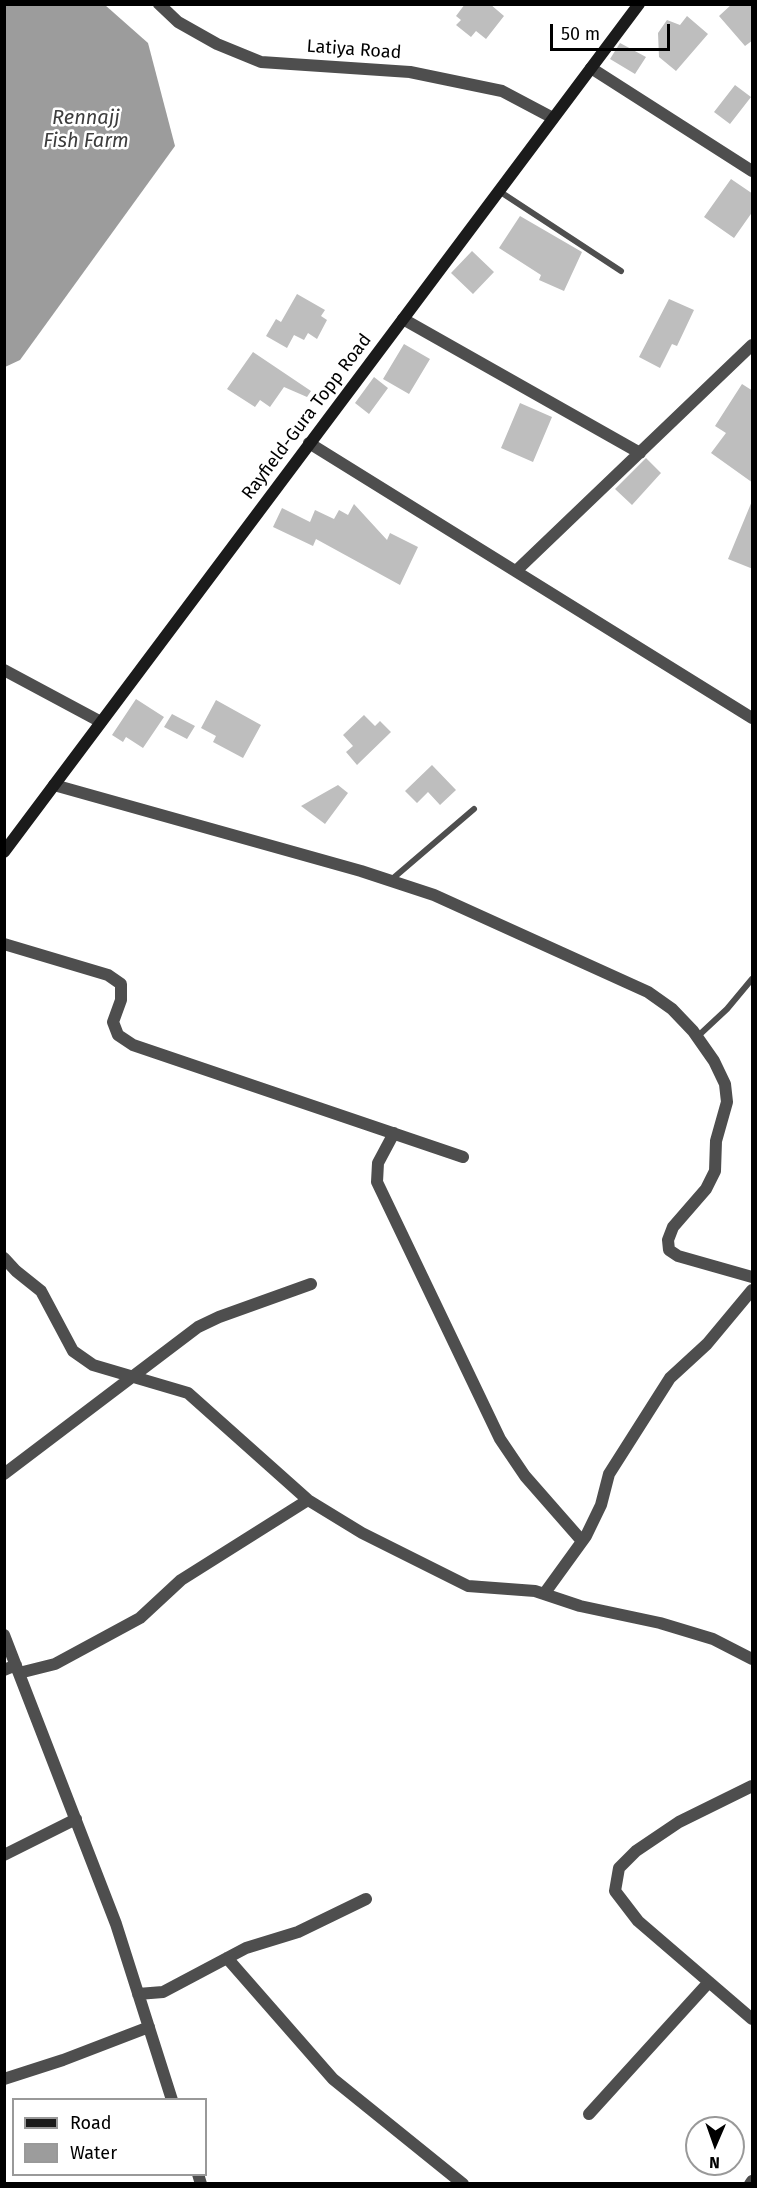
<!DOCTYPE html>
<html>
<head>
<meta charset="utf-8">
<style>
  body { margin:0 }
  #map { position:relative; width:757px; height:2188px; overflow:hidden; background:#fff; font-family:"Fira Sans",sans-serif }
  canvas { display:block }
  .frame { position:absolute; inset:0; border:6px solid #000; pointer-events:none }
  .legend { position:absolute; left:12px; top:2098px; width:195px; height:78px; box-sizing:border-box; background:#fff; border:2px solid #999; margin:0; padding:8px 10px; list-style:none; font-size:18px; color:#000 }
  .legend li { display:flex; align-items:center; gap:12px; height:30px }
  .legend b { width:30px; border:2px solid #999 }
  .north { position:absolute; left:685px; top:2116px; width:60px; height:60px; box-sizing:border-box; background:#fff; border:2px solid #999; border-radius:50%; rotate:182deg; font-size:16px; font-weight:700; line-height:24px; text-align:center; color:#000 }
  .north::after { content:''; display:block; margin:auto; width:21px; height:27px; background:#000; clip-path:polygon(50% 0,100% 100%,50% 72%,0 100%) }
  .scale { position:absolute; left:550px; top:24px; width:120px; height:27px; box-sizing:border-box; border:3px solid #000; border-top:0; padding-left:8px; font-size:18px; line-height:21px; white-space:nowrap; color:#000; -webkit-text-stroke:4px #fff; paint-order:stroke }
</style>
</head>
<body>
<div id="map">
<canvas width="757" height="2188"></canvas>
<div class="frame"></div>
<ul class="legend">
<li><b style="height:8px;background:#1b1b1b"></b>Road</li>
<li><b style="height:16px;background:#9c9c9c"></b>Water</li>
</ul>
<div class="north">N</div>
<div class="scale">50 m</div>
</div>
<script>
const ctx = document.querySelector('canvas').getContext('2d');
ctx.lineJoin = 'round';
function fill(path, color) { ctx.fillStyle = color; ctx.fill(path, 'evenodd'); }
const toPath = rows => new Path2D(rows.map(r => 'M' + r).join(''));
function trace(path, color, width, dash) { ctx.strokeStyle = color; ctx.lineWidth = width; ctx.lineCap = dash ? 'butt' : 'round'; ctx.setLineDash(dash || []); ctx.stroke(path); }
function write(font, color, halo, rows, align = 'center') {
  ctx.font = font + ' "Fira Sans",sans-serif'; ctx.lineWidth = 5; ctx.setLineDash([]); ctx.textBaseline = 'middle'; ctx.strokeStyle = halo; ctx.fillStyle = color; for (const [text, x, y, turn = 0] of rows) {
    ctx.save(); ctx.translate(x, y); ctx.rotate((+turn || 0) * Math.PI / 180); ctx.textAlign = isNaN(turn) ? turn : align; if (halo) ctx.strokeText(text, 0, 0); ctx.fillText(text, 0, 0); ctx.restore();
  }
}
const water = toPath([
  [4,5,105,5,148,43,175,146,20,360,5,367]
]);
const building = toPath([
  [465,4,490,4,504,16,486,39,476,31,471,37,456,25,461,20,456,16],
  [732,4,753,4,753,40,745,46,719,16],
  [687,16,708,34,676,71,659,57,658,33,667,20,680,25],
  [620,43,646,57,635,74,610,59],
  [735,85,751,97,730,124,714,112],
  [731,179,753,194,753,211,734,238,704,217],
  [520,216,582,252,564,291,539,280,541,275,499,248],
  [472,251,494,272,473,294,451,273],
  [297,294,325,310,321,316,327,320,317,339,308,333,304,340,294,335,287,348,266,336,276,319,281,322],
  [669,299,694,310,677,346,672,344,660,368,639,357],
  [404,344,430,359,409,394,383,379],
  [253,352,311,391,307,397,284,387,270,407,260,400,255,407,227,389],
  [374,377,388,388,369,414,355,403],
  [742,384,753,391,753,483,711,453,726,433,715,426],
  [520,403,552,417,533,462,501,448],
  [646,458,661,473,632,505,615,489],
  [752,501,753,501,753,569,728,559],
  [354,504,387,540,390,533,418,547,400,585,316,539,313,546,273,527,282,508,310,522,315,510,334,519,339,510,348,515],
  [136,699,164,717,143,748,126,737,123,742,112,735],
  [216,700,261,725,243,758,213,742,216,736,201,728],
  [172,714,195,726,187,739,164,727],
  [364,715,375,726,380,721,391,732,357,765,346,752,353,746,343,735],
  [432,765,456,790,440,805,428,792,417,803,405,791],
  [338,785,348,793,325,824,301,806]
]);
const lane = toPath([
  [499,191,621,271],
  [391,880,474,809],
  [697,1037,727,1009,752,979]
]);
const street = toPath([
  [159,4,178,22,217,44,261,62,410,72,502,91,553,118],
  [591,68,752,171],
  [403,319,640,453],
  [309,443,752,718],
  [516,571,752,345],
  [4,670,101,722],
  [54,785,361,871,434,895,648,992,672,1009,693,1031,714,1061,725,1084,727,1102,716,1141,715,1171,706,1189,673,1227,668,1240,669,1250,678,1256,752,1277],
  [4,944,108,975,121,984,121,1000,113,1022,118,1035,133,1045,463,1157],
  [394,1133,378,1163,377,1182,500,1439,525,1476,582,1541],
  [4,1258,16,1271,41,1291,73,1351,93,1365,188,1393,308,1500,362,1533,468,1586,535,1591,580,1606,660,1623,713,1639,752,1659],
  [4,1474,198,1327,219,1317,311,1284],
  [544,1594,586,1536,601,1505,609,1474,670,1378,707,1344,752,1290],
  [4,1635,116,1924,172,2100],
  [4,1670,16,1665],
  [19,1673,55,1664,140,1618,181,1580,308,1500],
  [752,1786,679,1822,636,1851,619,1868,615,1891,638,1921,752,2019],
  [4,1855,76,1819],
  [227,1958,333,2079,463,2184],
  [138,1994,163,1992,246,1948,298,1932,366,1899],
  [4,2079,63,2060,149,2027],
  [589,2114,709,1982],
  [198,2174,201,2184],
  [750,2184,752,2181]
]);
const secondary = toPath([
  [4,852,639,4]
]);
const streetNames = [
  ["Latiya Road",354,50,4],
  ["Rayfield-Gura Topp Road",307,417,-53]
];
const waterNames = [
  ["Rennajj",86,118],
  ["Fish Farm",86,141]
];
fill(water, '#9c9c9c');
fill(building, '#bebebe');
trace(lane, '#4e4e4e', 6);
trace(street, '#4e4e4e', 12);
trace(secondary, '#1b1b1b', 12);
write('18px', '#000', '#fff', streetNames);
write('italic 20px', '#3d3d3d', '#fff', waterNames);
</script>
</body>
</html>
